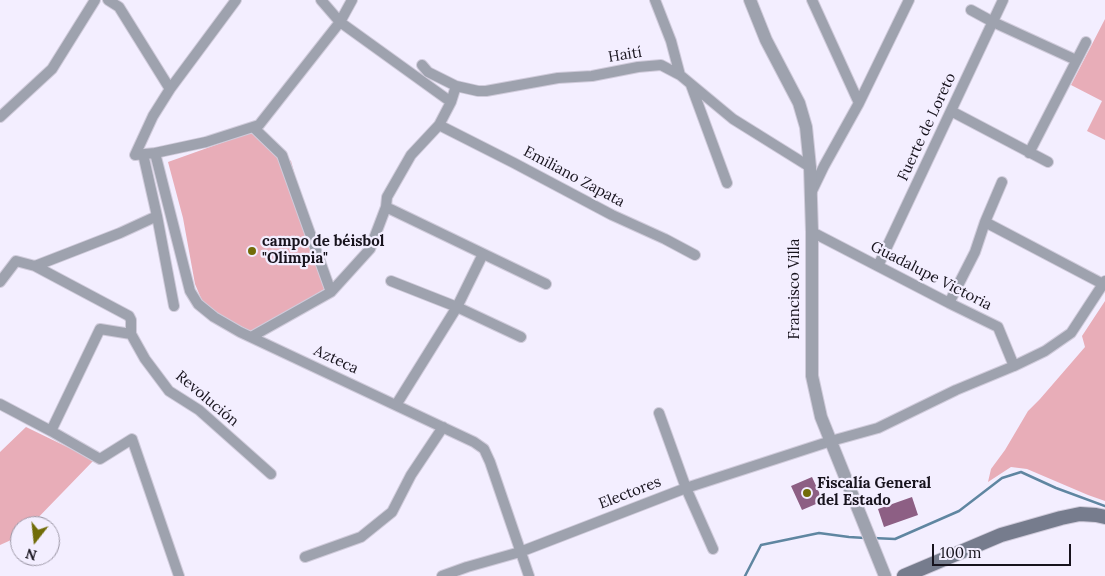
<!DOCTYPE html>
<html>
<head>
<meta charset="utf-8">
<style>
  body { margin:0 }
  #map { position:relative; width:1105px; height:576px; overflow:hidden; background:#f3eeff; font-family:Lora,serif }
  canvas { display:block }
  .north { position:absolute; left:10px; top:516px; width:50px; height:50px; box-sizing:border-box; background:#f3eeff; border:1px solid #9b96a5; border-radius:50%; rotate:196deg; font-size:14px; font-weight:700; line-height:20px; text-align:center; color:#17131d }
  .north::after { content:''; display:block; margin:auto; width:18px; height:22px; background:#716c08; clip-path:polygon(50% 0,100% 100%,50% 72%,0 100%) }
  .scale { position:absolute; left:932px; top:544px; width:139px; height:22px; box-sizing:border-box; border:2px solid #17131d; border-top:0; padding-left:6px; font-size:15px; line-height:18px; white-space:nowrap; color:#17131d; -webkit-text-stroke:4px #f3eeff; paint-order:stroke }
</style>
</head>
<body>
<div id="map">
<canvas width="1105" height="576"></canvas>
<div class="north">N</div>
<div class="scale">100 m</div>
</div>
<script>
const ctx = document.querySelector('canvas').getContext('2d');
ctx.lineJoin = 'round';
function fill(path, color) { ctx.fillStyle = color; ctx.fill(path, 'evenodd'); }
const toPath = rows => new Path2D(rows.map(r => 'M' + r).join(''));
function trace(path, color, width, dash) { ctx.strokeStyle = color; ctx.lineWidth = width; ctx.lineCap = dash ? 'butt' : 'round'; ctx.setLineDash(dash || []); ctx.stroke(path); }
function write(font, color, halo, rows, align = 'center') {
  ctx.font = font + ' Lora,serif'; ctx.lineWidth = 4.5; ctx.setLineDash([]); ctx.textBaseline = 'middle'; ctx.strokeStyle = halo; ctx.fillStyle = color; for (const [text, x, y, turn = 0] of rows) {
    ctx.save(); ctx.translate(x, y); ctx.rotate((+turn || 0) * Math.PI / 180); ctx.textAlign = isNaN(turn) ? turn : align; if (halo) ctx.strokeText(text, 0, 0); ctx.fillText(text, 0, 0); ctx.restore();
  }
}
const green = toPath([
  [1105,19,1105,140,1087,131,1102,101,1071,85],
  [252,132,291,161,326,288,250,335,222,320,203,303,195,284,183,218,168,162],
  [1105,301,1105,501,1088,495,1027,469,1011,467,988,482,991,469,1005,450,1028,411,1040,399,1085,347,1082,336],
  [26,427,94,460,30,526,20,526,20,536,0,545,0,452]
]);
const stream = toPath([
  [873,538,895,539,959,511,1002,478,1021,472,1056,488,1105,506],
  [745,576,761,545,819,533,849,537,865,538]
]);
const building = toPath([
  [812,477,823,501,802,510,791,486],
  [912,497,918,515,884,527,878,509]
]);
const minor = toPath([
  [108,0,119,7,170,89],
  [236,0,170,89,153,116,135,155,155,153,206,142,259,125,340,22,352,0],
  [321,0,340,22,451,102],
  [655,0,671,41,680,75],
  [812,0,859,103],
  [971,10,993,22,1076,60],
  [422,65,428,72,456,86,478,91,486,91,558,78,592,76,638,67,661,65,680,75,733,119,810,167],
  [691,85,727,183],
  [951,111,1048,162],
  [0,117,52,69,95,0],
  [439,125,514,163,612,215,665,239,695,255],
  [253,127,282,155,331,292],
  [155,153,190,291,198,304,214,317,240,332,474,442,484,449,490,462,529,576],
  [1029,153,1086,42],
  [143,154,157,216,174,306],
  [811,193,824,166,859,103,909,0],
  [386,207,546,284],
  [985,222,1103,284],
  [812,232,949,303,998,327,1014,366],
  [35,266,120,233,157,216],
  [878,266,1003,0],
  [391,281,457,307,521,337],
  [0,282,16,261,35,266,129,316,131,320,131,334,145,359,169,391,199,410,271,474],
  [949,303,975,252,985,222,1002,182],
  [251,337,331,292,370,249,386,207,387,197,411,155,439,125,451,102,456,86],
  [0,404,51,431,100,459,132,439,179,576],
  [396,405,457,307,483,254],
  [659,413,686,488,713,549],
  [51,431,100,329,131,334],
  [305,557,361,537,392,512,411,475,443,427],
  [442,576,467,567,520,552,686,488,831,441,878,428,956,390,1014,366,1045,351,1071,333,1105,281]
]);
const tertiary = toPath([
  [750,0,766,40,799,103,806,127,810,167,812,232,812,376,821,417,885,576]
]);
const secondary = toPath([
  [904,576,1001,535,1061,518,1080,514,1096,515,1105,517]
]);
const markers = [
  [252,251,5,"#716c08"],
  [807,493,5,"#716c08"]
];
const streetNames = [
  ["Haití",625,55,-9],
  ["Fuerte de Loreto",927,127,-65],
  ["Emiliano Zapata",574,177,28],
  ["Guadalupe Victoria",931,276,27],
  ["Francisco Villa",795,289,-90],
  ["Azteca",336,360,25],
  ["Revolución",207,399,40],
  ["Electores",630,493,-21]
];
const poiNames = [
  ["campo de béisbol",262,242],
  ["\"Olimpia\"",262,259],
  ["Fiscalía General",817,484],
  ["del Estado",817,501]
];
fill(green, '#e8adb8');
trace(stream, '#5f86a1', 2.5);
fill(building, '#8d5f84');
trace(minor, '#d0cbdb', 12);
trace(tertiary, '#d0cbdb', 14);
trace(secondary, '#d0cbdb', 16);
trace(minor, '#9ea2ae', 10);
trace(tertiary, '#9ea2ae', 12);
trace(secondary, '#767c8d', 14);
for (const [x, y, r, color] of markers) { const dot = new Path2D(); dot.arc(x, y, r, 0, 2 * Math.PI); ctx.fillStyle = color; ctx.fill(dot); trace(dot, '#f3eeff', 2); }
write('15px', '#17131d', '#f3eeff', streetNames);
write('bold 15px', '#17131d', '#f3eeff', poiNames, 'left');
</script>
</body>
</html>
